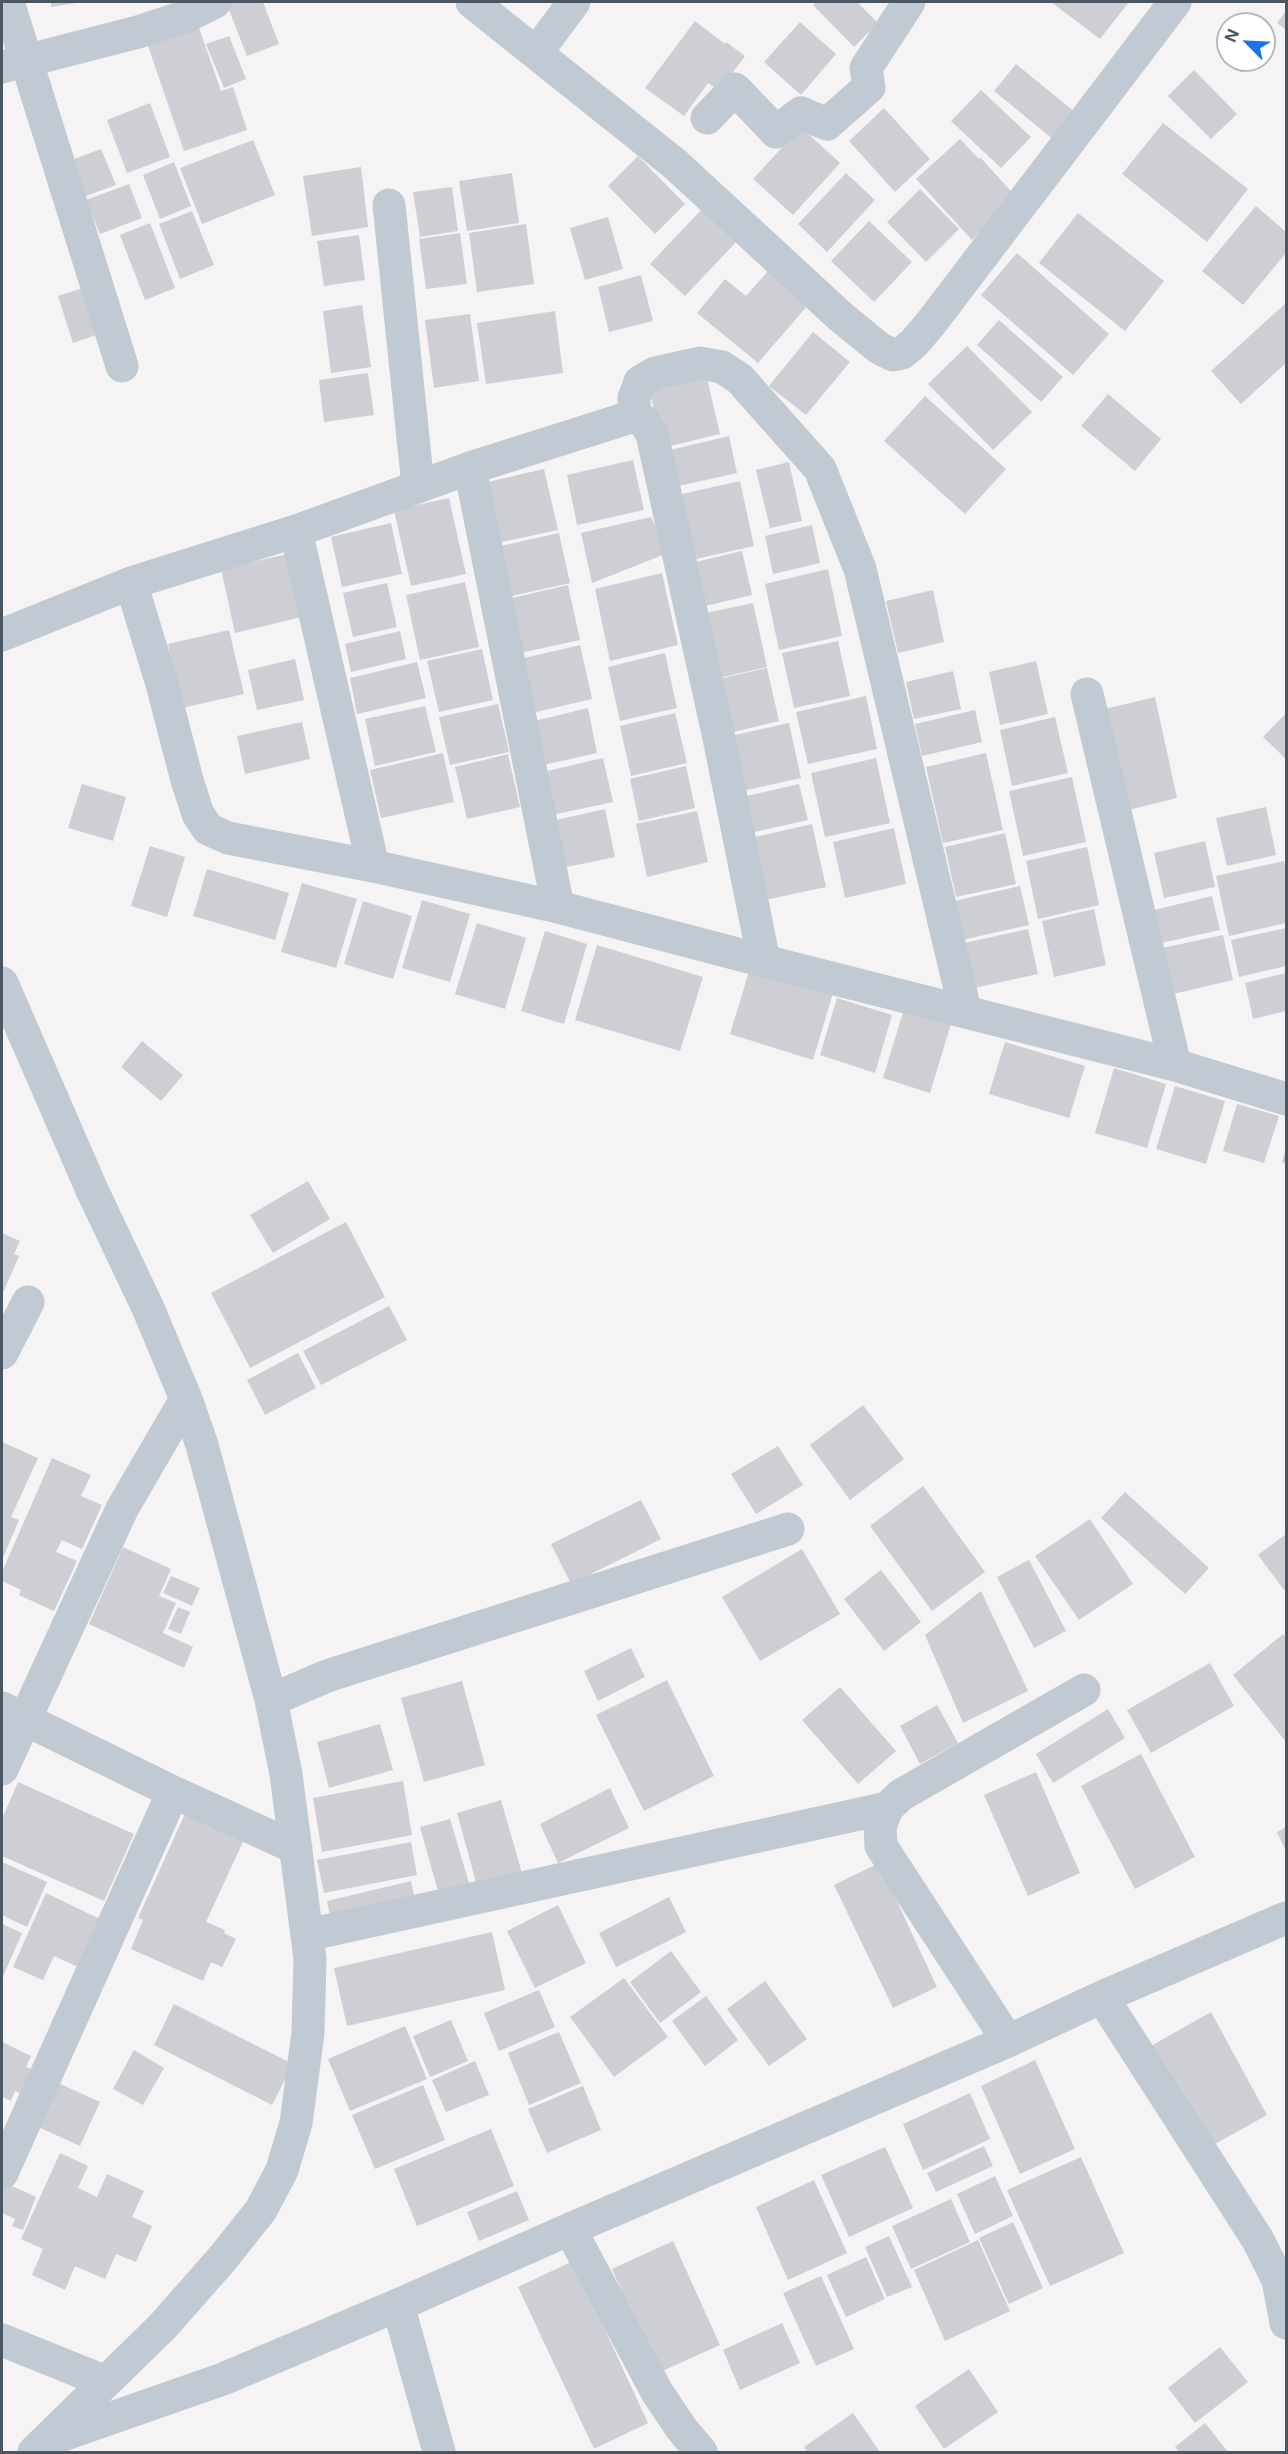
<!DOCTYPE html>
<html>
<head>
<meta charset="utf-8">
<style>
  body { margin:0 }
  #map { position:relative; width:1288px; height:2454px; overflow:hidden; background:#f5f3f3; font-family:Inter,sans-serif }
  canvas { display:block }
  .frame { position:absolute; inset:0; border:3px solid #4a5661; pointer-events:none }
  .north { position:absolute; left:1216px; top:12px; width:60px; height:60px; box-sizing:border-box; background:#fff; border:2px solid #b7bbc0; border-radius:50%; rotate:294deg; font-size:16px; font-weight:700; line-height:24px; text-align:center; color:#4a5661 }
  .north::after { content:''; display:block; margin:auto; width:21px; height:27px; background:#1a73e8; clip-path:polygon(50% 0,100% 100%,50% 72%,0 100%) }
</style>
</head>
<body>
<div id="map">
<canvas width="1288" height="2454"></canvas>
<div class="frame"></div>
<div class="north">N</div>
</div>
<script>
const ctx = document.querySelector('canvas').getContext('2d');
ctx.lineJoin = 'round';
function fill(path, color) { ctx.fillStyle = color; ctx.fill(path, 'evenodd'); }
const toPath = rows => new Path2D(rows.map(r => 'M' + r).join(''));
function trace(path, color, width, dash) { ctx.strokeStyle = color; ctx.lineWidth = width; ctx.lineCap = dash ? 'butt' : 'round'; ctx.setLineDash(dash || []); ctx.stroke(path); }
const building = toPath([
  [51,2,76,2,76,3,51,7],
  [226,2,263,2,279,44,247,56],
  [817,2,857,2,878,23,854,47,813,5],
  [1051,2,1129,2,1100,39],
  [1286,11,1286,30,1277,23],
  [196,19,221,91,233,87,247,130,184,151,145,37],
  [695,21,725,44,726,42,745,56,719,91,708,83,684,116,645,88],
  [800,22,836,54,801,95,764,62],
  [229,36,246,79,224,88,206,44],
  [1016,64,1076,113,1054,140,994,91],
  [1194,70,1237,114,1211,139,1168,96],
  [981,90,1031,137,1001,168,951,121],
  [150,103,170,157,127,173,107,120],
  [884,108,930,159,895,192,849,141],
  [1163,123,1248,189,1207,242,1122,174],
  [801,127,840,163,793,215,753,179],
  [960,139,979,159,980,157,1017,198,972,240,916,179],
  [253,140,275,195,202,224,180,168],
  [101,149,116,185,83,197,69,161],
  [638,156,685,204,655,234,608,186],
  [174,162,191,206,160,219,143,175],
  [361,167,368,227,312,236,303,176],
  [512,173,519,223,467,231,459,181],
  [846,173,875,200,827,252,798,224],
  [129,184,142,218,100,234,86,200],
  [452,187,458,231,420,237,413,192],
  [920,189,959,229,926,262,887,222],
  [1256,206,1286,232,1286,253,1243,305,1202,271],
  [703,208,737,241,685,296,650,264],
  [192,211,214,265,180,279,159,224],
  [1078,213,1164,281,1125,331,1039,263],
  [608,217,623,269,585,280,570,228],
  [869,221,912,262,874,302,831,261],
  [150,223,175,288,145,300,120,235],
  [526,224,534,284,477,292,469,233],
  [460,233,467,284,426,289,419,239],
  [359,235,365,280,324,286,317,241],
  [1017,253,1109,334,1073,375,981,295],
  [769,270,808,305,758,363,697,313,725,279,746,296],
  [641,275,653,321,609,332,598,287],
  [83,288,99,334,73,343,58,296],
  [1286,303,1286,363,1241,404,1211,371],
  [362,305,371,367,331,373,323,311],
  [555,311,563,373,486,384,477,323],
  [470,314,479,381,434,388,425,320],
  [999,320,1063,377,1041,402,977,345],
  [813,332,850,362,806,415,769,386],
  [967,346,1032,412,993,450,928,384],
  [368,373,374,415,324,422,319,380],
  [706,374,720,434,662,448,649,387],
  [1108,394,1161,439,1135,471,1081,426],
  [925,396,1006,469,965,514,884,441],
  [729,436,737,473,674,487,666,451],
  [633,460,644,510,577,525,567,475],
  [789,462,802,521,770,528,756,470],
  [544,469,558,530,497,543,483,483],
  [740,481,754,546,687,561,673,496],
  [449,498,466,574,411,586,394,510],
  [651,517,668,553,592,583,581,533],
  [391,523,402,574,342,587,331,537],
  [812,525,820,563,773,574,765,536],
  [559,533,570,583,507,597,496,547],
  [742,551,752,595,701,607,691,563],
  [292,553,306,616,235,633,221,569],
  [828,569,842,636,779,650,765,584],
  [662,573,678,645,610,661,595,589],
  [465,582,479,647,420,660,406,595],
  [387,583,397,627,353,637,343,593],
  [568,585,580,640,520,653,508,599],
  [933,590,944,642,898,653,886,601],
  [753,603,767,667,710,680,696,615],
  [229,630,244,694,182,708,168,644],
  [400,631,406,659,351,672,345,644],
  [838,641,850,696,794,708,782,653],
  [580,645,592,699,532,713,520,659],
  [482,649,493,700,439,712,427,661],
  [665,653,677,708,620,721,608,667],
  [295,659,304,700,257,710,248,670],
  [1036,661,1048,714,1000,725,989,672],
  [417,662,426,698,357,714,350,678],
  [767,668,779,721,725,734,714,680],
  [953,671,961,709,914,719,906,682],
  [866,696,877,749,808,764,796,712],
  [1155,697,1177,798,1128,810,1105,709],
  [498,704,509,752,450,765,439,717],
  [425,706,436,752,375,766,365,719],
  [588,708,597,753,539,766,530,722],
  [975,710,982,742,922,756,915,724],
  [675,713,687,763,631,776,620,726],
  [1286,713,1286,759,1263,737],
  [1055,717,1068,773,1012,786,1000,730],
  [302,722,310,759,245,774,237,736],
  [789,723,801,778,738,792,726,737],
  [443,753,454,802,381,818,370,770],
  [986,753,1003,830,943,843,926,767],
  [508,754,520,807,467,819,455,767],
  [603,758,613,802,552,815,543,772],
  [876,758,890,823,825,837,811,773],
  [686,766,695,808,639,821,630,779],
  [1072,777,1086,842,1023,856,1009,791],
  [82,784,126,797,113,841,68,828],
  [799,784,808,820,750,833,742,797],
  [1266,807,1276,855,1227,866,1216,818],
  [605,809,615,857,562,868,551,821],
  [697,811,708,862,647,877,636,824],
  [812,824,826,887,765,900,751,838],
  [894,828,906,884,845,898,833,842],
  [1005,833,1016,884,956,897,945,847],
  [1205,841,1215,887,1164,898,1154,853],
  [150,846,185,857,167,917,131,906],
  [1087,847,1099,905,1038,919,1026,861],
  [1284,861,1286,872,1286,923,1229,936,1216,876],
  [207,869,289,893,275,940,193,916],
  [302,883,357,899,336,968,281,952],
  [1020,886,1029,925,962,940,954,901],
  [1212,896,1220,930,1161,943,1154,910],
  [422,900,470,914,450,982,402,968],
  [363,901,412,916,393,979,344,964],
  [1094,909,1106,965,1054,977,1042,921],
  [477,923,526,938,505,1009,455,994],
  [1286,928,1286,966,1239,977,1231,940],
  [1028,929,1038,974,974,988,964,943],
  [545,931,587,944,564,1024,521,1011],
  [1223,935,1233,980,1173,994,1162,948],
  [597,945,703,977,680,1051,575,1020],
  [750,968,833,993,813,1060,730,1034],
  [1286,973,1286,1011,1253,1019,1245,983],
  [837,998,892,1015,875,1073,820,1055],
  [904,1009,951,1024,930,1093,883,1078],
  [142,1041,183,1075,161,1101,121,1067],
  [1005,1042,1085,1066,1069,1118,989,1094],
  [1114,1068,1166,1084,1147,1148,1095,1133],
  [1175,1086,1225,1101,1206,1164,1156,1149],
  [1237,1104,1279,1116,1264,1163,1223,1151],
  [1286,1148,1286,1164,1282,1162],
  [308,1181,330,1219,273,1253,250,1215],
  [346,1222,385,1297,250,1368,211,1293],
  [2,1233,20,1241,14,1254,19,1256,2,1295],
  [389,1306,407,1340,321,1385,303,1351],
  [298,1353,316,1388,265,1415,247,1380],
  [863,1405,904,1459,850,1500,810,1445],
  [2,1442,38,1458,11,1517,19,1520,2,1560],
  [778,1446,803,1485,756,1514,731,1474],
  [52,1458,91,1475,81,1496,102,1505,82,1549,62,1540,56,1552,77,1561,54,1611,19,1595,21,1590,2,1581,2,1572],
  [923,1486,985,1572,932,1611,870,1526],
  [1125,1492,1209,1568,1185,1594,1101,1518],
  [641,1500,661,1539,571,1584,551,1544],
  [1090,1519,1133,1584,1079,1620,1035,1556],
  [1286,1534,1286,1588,1284,1590,1258,1555],
  [123,1547,171,1569,159,1596,176,1603,163,1633,193,1647,184,1668,89,1624],
  [802,1549,840,1614,760,1661,722,1597],
  [1029,1560,1066,1631,1034,1648,997,1577],
  [881,1570,921,1622,884,1651,844,1599],
  [171,1576,200,1588,192,1606,163,1593],
  [981,1591,1028,1691,963,1723,925,1635],
  [178,1607,190,1612,181,1634,168,1629],
  [1283,1634,1286,1638,1286,1742,1233,1675],
  [631,1648,645,1677,598,1701,584,1671],
  [1210,1663,1234,1706,1151,1753,1127,1710],
  [667,1680,714,1776,644,1811,596,1715],
  [462,1681,485,1765,424,1782,401,1698],
  [840,1687,896,1751,858,1784,802,1720],
  [937,1705,958,1743,920,1764,900,1726],
  [1108,1709,1125,1738,1053,1783,1036,1754],
  [380,1724,393,1770,329,1788,317,1742],
  [1141,1754,1195,1857,1135,1889,1081,1786],
  [1036,1772,1080,1873,1028,1896,984,1795],
  [403,1781,412,1835,322,1852,313,1798],
  [18,1782,134,1834,104,1901,2,1856,2,1819],
  [610,1788,629,1828,558,1863,540,1824],
  [501,1800,524,1880,479,1893,457,1813],
  [188,1807,247,1833,206,1922,225,1930,224,1933,236,1939,222,1967,211,1962,203,1981,131,1949,143,1920,138,1918],
  [450,1819,472,1893,441,1902,420,1827],
  [1286,1827,1286,1851,1277,1832],
  [411,1842,417,1875,324,1893,317,1860],
  [2,1862,47,1882,27,1927,2,1915],
  [879,1863,937,1987,893,2008,834,1885],
  [411,1881,416,1904,332,1924,327,1901],
  [46,1893,102,1920,80,1968,54,1956,43,1980,13,1967],
  [669,1897,686,1932,616,1967,599,1933],
  [558,1905,586,1963,535,1988,507,1931],
  [2,1924,22,1933,2,1979],
  [492,1932,505,1990,347,2026,334,1968],
  [671,1951,701,1992,660,2023,630,1982],
  [624,1978,668,2037,614,2077,570,2017],
  [765,1981,807,2039,769,2066,727,2009],
  [539,1990,555,2027,499,2051,484,2013],
  [706,1996,738,2040,705,2066,672,2021],
  [174,2004,293,2064,272,2105,154,2045],
  [1211,2012,1267,2115,1208,2148,1151,2046],
  [451,2020,468,2061,430,2077,413,2036],
  [405,2026,427,2079,350,2111,328,2059],
  [559,2032,581,2083,529,2105,508,2053],
  [2,2042,31,2056,26,2067,33,2070,22,2094,15,2091,11,2101,2,2097],
  [134,2050,164,2068,143,2105,113,2089],
  [1035,2060,1075,2149,1020,2174,981,2086],
  [475,2061,489,2095,446,2112,432,2080],
  [56,2082,100,2102,80,2146,36,2126],
  [423,2085,445,2140,375,2169,352,2115],
  [583,2086,601,2130,547,2153,528,2109],
  [970,2093,990,2139,923,2170,903,2124],
  [491,2129,514,2186,417,2226,394,2169],
  [984,2146,993,2166,936,2192,927,2173],
  [885,2147,913,2208,849,2237,821,2175],
  [60,2153,88,2166,78,2188,97,2197,107,2174,144,2191,132,2217,152,2226,136,2262,116,2254,105,2279,75,2266,65,2290,32,2275,43,2249,21,2239],
  [1081,2157,1124,2253,1050,2286,1007,2190],
  [995,2176,1013,2216,975,2234,957,2194],
  [814,2180,847,2253,788,2280,756,2207],
  [6,2183,36,2197,23,2230,12,2226,15,2219,2,2213,2,2194],
  [517,2191,529,2220,479,2241,467,2212],
  [951,2199,970,2242,911,2269,892,2226],
  [1013,2222,1043,2288,1009,2304,979,2238],
  [889,2236,912,2287,887,2297,865,2247],
  [978,2240,1010,2311,945,2341,914,2270],
  [673,2241,720,2345,658,2373,612,2269],
  [866,2257,885,2299,846,2317,827,2275],
  [573,2261,648,2423,594,2449,518,2287],
  [821,2276,854,2349,816,2366,783,2293],
  [782,2323,800,2363,740,2390,723,2350],
  [1220,2347,1248,2382,1195,2423,1168,2388],
  [969,2369,998,2412,944,2449,915,2406],
  [853,2413,880,2452,807,2452,804,2447],
  [1205,2423,1228,2452,1179,2452,1175,2447]
]);
const minor = toPath([
  [8,2,122,366],
  [472,2,675,164,841,317,879,348,893,355,902,353,914,343,931,323,1175,2],
  [537,52,574,2],
  [2,67,138,32,187,16,215,2],
  [707,118,735,89,776,132,801,113,827,124,869,87,866,68,909,2],
  [389,205,418,486],
  [634,416,634,398,640,382,655,373,700,363,722,367,740,379,820,469,860,569,965,1010],
  [470,468,558,907],
  [296,531,373,866],
  [131,583,162,684,187,780,198,814,208,829,228,838,373,866,558,907,764,961],
  [2,635,131,583,296,531,470,468,634,416,644,421,652,434,719,738,764,961,1175,1065,1286,1099],
  [1087,694,1175,1065],
  [2,983,92,1190,148,1308,186,1399,202,1445,271,1700,286,1774,310,1959,308,2033,296,2123,282,2170,261,2210,222,2259,163,2326,34,2452],
  [2,1353,28,1302],
  [271,1700,327,1676,788,1529],
  [2,1708,173,1792,296,1848],
  [2,1769,122,1509,186,1399],
  [307,1935,887,1808],
  [1102,1997,1258,2240,1278,2280,1286,2323],
  [1008,2041,881,1846,880,1827,887,1808,901,1795,1084,1690],
  [2,2173,173,1792],
  [570,2229,657,2392,681,2428,701,2452],
  [398,2305,439,2452],
  [2,2340,106,2382],
  [57,2437,223,2379,398,2305,570,2229,1008,2041,1102,1997,1286,1918]
]);
fill(building, '#cdcfd5');
trace(minor, '#c1cad2', 33);
</script>
</body>
</html>
